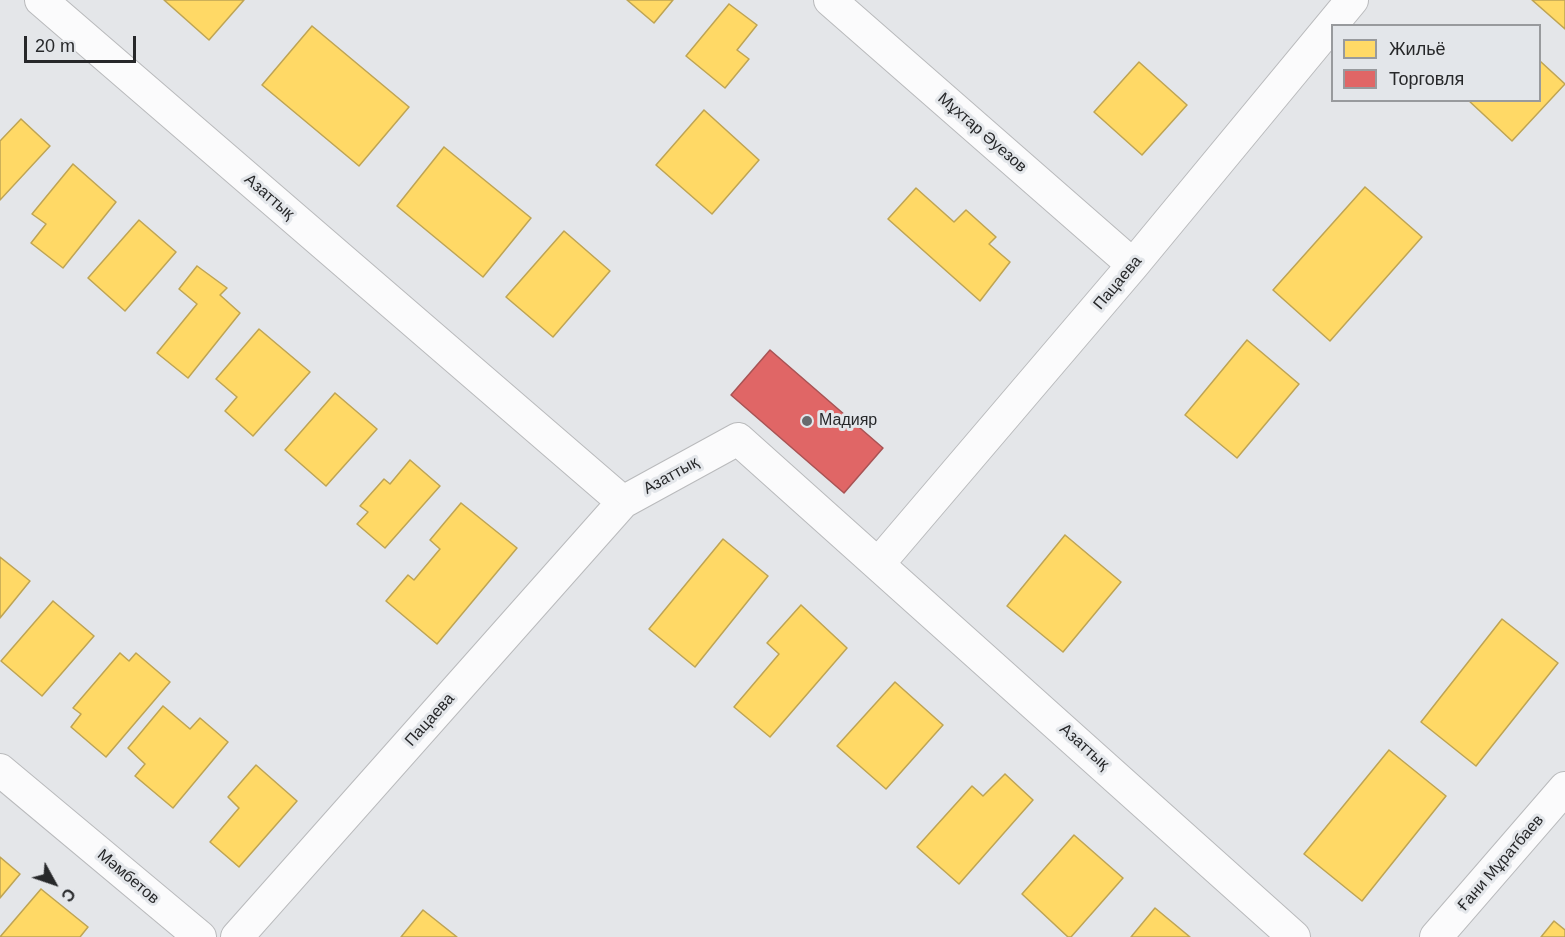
<!DOCTYPE html>
<html>
<head>
<meta charset="utf-8">
<style>
  body { margin:0 }
  #map { position:relative; width:1565px; height:937px; overflow:hidden; background:#e4e6e9; font-family:Arial,sans-serif }
  canvas { display:block }
  .legend { position:absolute; left:1331px; top:24px; width:210px; height:78px; box-sizing:border-box; background:#e3e6ea; border:2px solid #989a9d; margin:0; padding:8px 10px; list-style:none; font-size:18px; color:#27282a }
  .legend li { display:flex; align-items:center; gap:12px; height:30px }
  .legend b { width:30px; border:2px solid #989a9d }
  .north { position:absolute; left:24px; top:853px; width:60px; height:60px; -webkit-text-stroke:4px #e3e6ea; paint-order:stroke; rotate:130deg; font-size:16px; font-weight:700; line-height:24px; text-align:center; color:#27282a }
  .north::after { content:''; display:block; margin:auto; width:21px; height:27px; background:#27282a; clip-path:polygon(50% 0,100% 100%,50% 72%,0 100%) }
  .scale { position:absolute; left:24px; top:36px; width:112px; height:27px; box-sizing:border-box; border:3px solid #27282a; border-top:0; padding-left:8px; font-size:18px; line-height:21px; white-space:nowrap; color:#27282a; -webkit-text-stroke:4px #e3e6ea; paint-order:stroke }
</style>
</head>
<body>
<div id="map">
<canvas width="1565" height="937"></canvas>
<ul class="legend">
<li><b style="height:16px;background:#ffd966"></b>Жильё</li>
<li><b style="height:16px;background:#e06666"></b>Торговля</li>
</ul>
<div class="north">С</div>
<div class="scale">20 m</div>
</div>
<script>
const ctx = document.querySelector('canvas').getContext('2d');
ctx.lineJoin = 'round';
function fill(path, color) { ctx.fillStyle = color; ctx.fill(path, 'evenodd'); }
const toPath = rows => new Path2D(rows.map(r => 'M' + r).join(''));
function trace(path, color, width, dash) { ctx.strokeStyle = color; ctx.lineWidth = width; ctx.lineCap = dash ? 'butt' : 'round'; ctx.setLineDash(dash || []); ctx.stroke(path); }
function write(font, color, halo, rows, align = 'center') {
  ctx.font = font + ' Arial,sans-serif'; ctx.lineWidth = 6; ctx.setLineDash([]); ctx.textBaseline = 'middle'; ctx.strokeStyle = halo; ctx.fillStyle = color; for (const [text, x, y, turn = 0] of rows) {
    ctx.save(); ctx.translate(x, y); ctx.rotate((+turn || 0) * Math.PI / 180); ctx.textAlign = isNaN(turn) ? turn : align; if (halo) ctx.strokeText(text, 0, 0); ctx.fillText(text, 0, 0); ctx.restore();
  }
}
const homes = toPath([
  [164,0,244,0,209,40,164,0],
  [627,0,673,0,654,23,627,0],
  [1532,0,1565,0,1565,29,1532,0],
  [729,4,757,25,737,50,749,59,725,88,686,56,729,4],
  [312,26,409,107,359,166,262,85,312,26],
  [1540,61,1565,84,1512,141,1468,100,1540,100,1540,61],
  [1139,62,1187,105,1142,155,1094,112,1139,62],
  [704,110,759,160,712,214,656,165,704,110],
  [21,119,50,146,0,200,0,141,21,119],
  [444,147,531,218,483,277,397,206,444,147],
  [73,164,116,202,63,268,31,243,46,224,32,214,73,164],
  [1365,187,1422,237,1330,341,1273,290,1365,187],
  [916,188,954,222,966,210,996,237,989,244,1010,262,980,301,888,219,916,188],
  [139,220,176,252,125,311,88,278,139,220],
  [564,231,610,271,553,337,506,297,564,231],
  [197,266,227,288,220,295,240,313,188,378,157,353,197,304,179,289,197,266],
  [259,329,310,372,253,436,225,411,237,397,216,379,259,329],
  [1247,340,1299,384,1237,458,1185,415,1247,340],
  [335,393,377,429,326,486,285,450,335,393],
  [410,460,440,486,385,548,357,524,368,512,360,506,384,479,390,484,410,460],
  [461,503,517,548,437,644,386,601,408,575,414,580,440,549,430,540,461,503],
  [1065,535,1121,582,1063,652,1007,606,1065,535],
  [723,539,768,576,695,667,649,629,723,539],
  [0,557,30,581,0,618,0,557],
  [53,601,94,636,42,696,1,661,53,601],
  [801,605,847,648,770,737,734,707,779,654,767,643,801,605],
  [1502,619,1558,663,1476,766,1421,722,1502,619],
  [120,653,129,661,136,653,170,682,106,757,71,727,81,714,73,708,120,653],
  [895,682,943,725,886,789,837,746,895,682],
  [163,706,190,729,200,718,228,742,173,808,135,776,145,764,128,748,163,706],
  [1389,750,1446,796,1362,901,1304,854,1389,750],
  [256,765,297,801,239,867,210,842,239,808,228,797,256,765],
  [1005,774,1033,800,959,884,917,847,972,786,983,796,1005,774],
  [1074,835,1123,878,1071,937,1068,937,1022,894,1074,835],
  [0,857,20,874,0,898,0,857],
  [41,889,88,927,80,937,0,937,41,889],
  [1155,908,1190,937,1131,937,1155,908],
  [423,910,457,937,401,937,423,910],
  [1554,921,1565,930,1565,937,1541,937,1554,921]
]);
const shops = toPath([
  [770,350,883,448,844,493,731,395,770,350]
]);
const street = toPath([
  [41,0,623,502,738,439,1294,937],
  [830,0,1133,265],
  [879,563,1133,265,1352,0],
  [0,770,200,937],
  [237,937,623,502],
  [1436,937,1565,788]
]);
const markers = [
  [807,421,6,"#696a6d"]
];
const streetNames = [
  ["Мұхтар Әуезов",982,133,41],
  ["Азаттық",269,197,41],
  ["Пацаева",1118,283,-50],
  ["Азаттық",671,476,-29],
  ["Пацаева",430,720,-48],
  ["Азаттық",1084,747,42],
  ["Ғани Мұратбаев",1501,863,-49],
  ["Мәмбетов",128,877,40]
];
const poiNames = [
  ["Мадияр",819,421]
];
fill(homes, '#ffd966');
trace(homes, '#bea454', 1.5);
fill(shops, '#e06666');
trace(shops, '#a85354', 1.5);
trace(street, '#b9babc', 34);
trace(street, '#fbfbfc', 32);
for (const [x, y, r, color] of markers) { const dot = new Path2D(); dot.arc(x, y, r, 0, 2 * Math.PI); ctx.fillStyle = color; ctx.fill(dot); trace(dot, '#e3e6ea', 2); }
write('16px', '#27282a', '#e3e6ea', streetNames);
write('16px', '#27282a', '#e3e6ea', poiNames, 'left');
</script>
</body>
</html>
